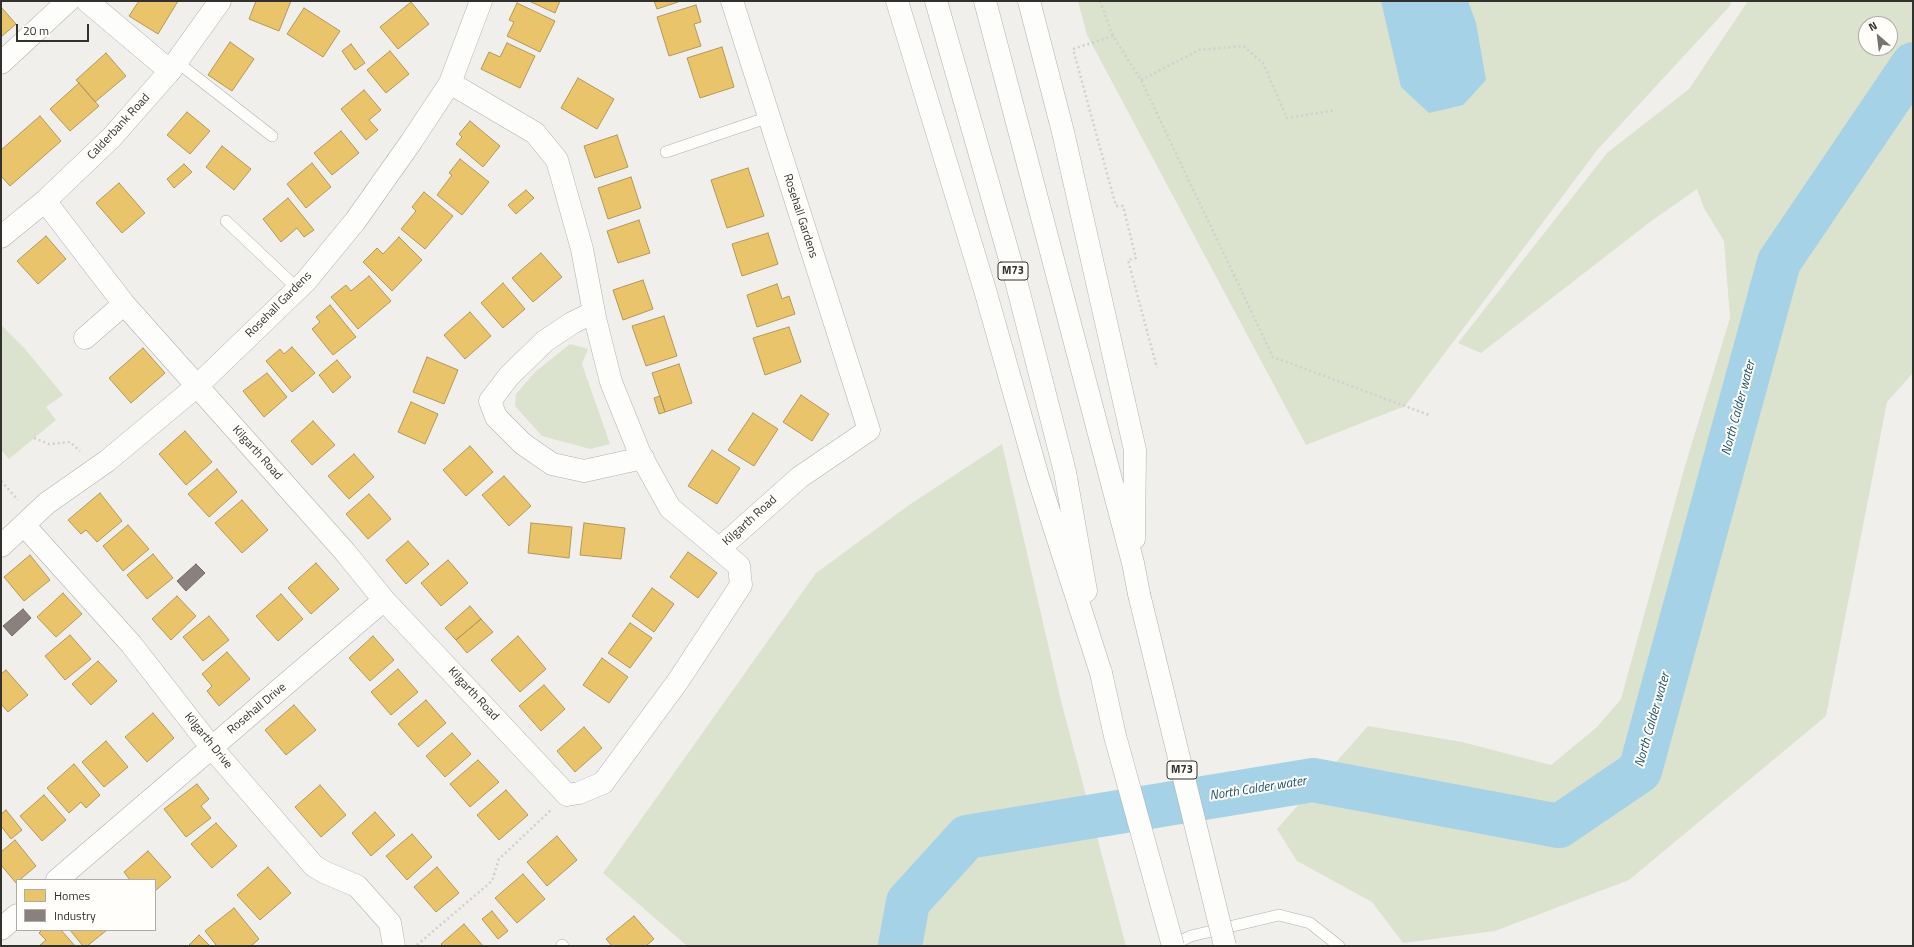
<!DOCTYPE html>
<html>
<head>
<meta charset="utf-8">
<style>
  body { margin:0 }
  #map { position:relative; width:1914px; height:947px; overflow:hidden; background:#f1efec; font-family:"Titillium Web",sans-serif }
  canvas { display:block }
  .frame { position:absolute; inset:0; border:2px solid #32312e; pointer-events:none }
  .legend { position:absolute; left:16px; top:879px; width:140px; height:52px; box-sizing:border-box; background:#fffefb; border:1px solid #adaca9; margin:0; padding:5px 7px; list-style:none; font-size:12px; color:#32312e }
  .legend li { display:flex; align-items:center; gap:8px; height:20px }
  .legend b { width:20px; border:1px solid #adaca9 }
  .north { position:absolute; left:1858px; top:16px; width:40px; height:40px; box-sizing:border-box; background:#fffefb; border:1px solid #adaca9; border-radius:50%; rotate:332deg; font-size:11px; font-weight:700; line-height:16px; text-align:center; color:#32312e }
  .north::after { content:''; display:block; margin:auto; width:14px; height:18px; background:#757470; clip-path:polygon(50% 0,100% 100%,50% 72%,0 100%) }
  .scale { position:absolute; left:16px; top:24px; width:73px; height:18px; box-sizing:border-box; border:2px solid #32312e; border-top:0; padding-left:5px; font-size:12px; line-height:14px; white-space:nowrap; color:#32312e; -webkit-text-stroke:3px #fffefb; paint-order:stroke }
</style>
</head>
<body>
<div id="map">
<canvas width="1914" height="947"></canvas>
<div class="frame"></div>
<ul class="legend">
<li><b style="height:11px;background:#e9c46a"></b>Homes</li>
<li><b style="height:11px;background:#8a817c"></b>Industry</li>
</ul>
<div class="north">N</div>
<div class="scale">20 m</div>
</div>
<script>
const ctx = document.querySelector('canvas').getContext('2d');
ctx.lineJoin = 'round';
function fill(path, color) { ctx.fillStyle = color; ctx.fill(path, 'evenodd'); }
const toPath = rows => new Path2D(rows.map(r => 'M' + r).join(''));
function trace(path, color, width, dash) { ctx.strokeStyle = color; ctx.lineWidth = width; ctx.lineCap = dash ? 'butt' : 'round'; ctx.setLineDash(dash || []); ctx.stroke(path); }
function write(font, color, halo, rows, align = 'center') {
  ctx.font = font + ' "Titillium Web",sans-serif'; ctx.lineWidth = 4; ctx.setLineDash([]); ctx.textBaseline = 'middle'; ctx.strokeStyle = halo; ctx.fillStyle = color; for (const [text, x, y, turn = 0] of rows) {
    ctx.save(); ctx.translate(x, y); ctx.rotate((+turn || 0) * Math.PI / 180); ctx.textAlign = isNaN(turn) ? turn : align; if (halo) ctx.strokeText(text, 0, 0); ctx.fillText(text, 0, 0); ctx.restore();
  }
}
const green = toPath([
  [1078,1,1732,1,1729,7,1598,149,1405,406,1306,445,1087,35],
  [1748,1,1913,1,1913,373,1887,402,1826,716,1629,880,1495,931,1403,943,1372,902,1297,861,1277,829,1368,726,1462,742,1551,765,1597,727,1621,699,1685,466,1730,318,1724,241,1704,208,1697,189,1650,222,1481,353,1458,343,1607,153,1689,89],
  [1866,24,1890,24,1890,48,1866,48],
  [1,325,25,349,63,395,46,407,56,420,9,459,1,450],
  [570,344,588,349,582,364,610,444,590,449,542,436,515,406,516,394,535,372],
  [1002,444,1061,701,1126,946,687,946,603,873,816,573,909,505]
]);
const water = toPath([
  [1381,1,1468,1,1476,23,1486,80,1463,105,1429,113,1401,87]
]);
const homes = toPath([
  [139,1,178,1,158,34,129,16,139,1],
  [256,1,291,1,279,31,249,19,256,1],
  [529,1,560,1,555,13,529,1],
  [654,1,681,1,657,9,654,1],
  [411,2,429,24,398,49,380,27,411,2],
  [517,3,555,21,540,52,507,36,514,22,509,20,517,3],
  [696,5,701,22,694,24,701,46,669,56,657,17,696,5],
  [1,7,16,24,1,37,1,7],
  [304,8,340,31,323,57,287,34,304,8],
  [230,42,254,59,232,91,208,75,230,42],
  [507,43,535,56,520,88,481,69,489,52,500,57,507,43],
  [351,44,365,63,355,70,342,51,351,44],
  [722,47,734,87,700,98,687,58,722,47],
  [390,51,409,74,386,93,367,70,390,51],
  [106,53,126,76,95,102,76,80,106,53],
  [578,78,614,99,597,129,561,108,578,78],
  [79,83,99,106,70,131,50,109,79,83],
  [364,90,381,110,369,120,378,130,366,140,341,109,364,90],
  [187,112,210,131,190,154,167,135,187,112],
  [40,116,61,141,10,186,1,176,1,150,40,116],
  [470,121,500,146,483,167,456,144,462,137,459,134,470,121],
  [341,131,359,153,332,175,314,153,341,131],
  [617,135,628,167,595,178,584,146,617,135],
  [222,146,251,169,234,190,206,167,222,146],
  [460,159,489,182,462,215,437,195,452,175,449,173,460,159],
  [312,163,331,187,306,208,287,184,312,163],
  [184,164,192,172,174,188,167,179,184,164],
  [748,168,764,216,727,228,711,180,748,168],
  [631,177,641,208,608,219,598,188,631,177],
  [119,183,145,213,122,233,96,203,119,183],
  [526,190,534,198,516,214,508,205,526,190],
  [424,192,453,216,425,249,401,229,416,211,412,207,424,192],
  [288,198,314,230,304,237,297,228,281,242,263,219,288,198],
  [639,220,650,253,618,263,607,231,639,220],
  [768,233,778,264,742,276,732,244,768,233],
  [46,236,66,259,38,284,17,261,46,236],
  [399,237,422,260,392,291,363,262,377,248,383,254,399,237],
  [541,253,562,277,533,302,512,278,541,253],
  [369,276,391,301,358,329,331,297,346,285,351,291,369,276],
  [643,280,653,309,623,320,613,290,643,280],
  [503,283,525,309,503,328,481,303,503,283],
  [777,284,782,299,789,296,795,314,757,327,747,295,777,284],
  [330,305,356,337,333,355,312,329,320,322,316,317,330,305],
  [470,312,491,336,465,359,444,335,470,312],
  [664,316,677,356,646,366,632,326,664,316],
  [789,327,801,362,765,375,753,338,789,327],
  [292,347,315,373,292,392,266,361,280,349,284,354,292,347],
  [143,348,165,373,131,403,109,378,143,348],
  [427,357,458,370,444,404,413,392,427,357],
  [337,360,351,377,333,393,319,375,337,360],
  [679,364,692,403,665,412,652,373,679,364],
  [267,373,287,397,264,417,243,391,267,373],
  [801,395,829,414,812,441,783,422,801,395],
  [660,396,665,412,659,414,654,398,660,396],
  [411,402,438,414,425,444,398,432,411,402],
  [753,413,778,429,754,466,728,450,753,413],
  [313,421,335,445,312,465,291,441,313,421],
  [185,431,212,462,186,485,159,454,185,431],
  [470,446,493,472,466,496,443,470,470,446],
  [712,450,740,468,717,504,688,486,712,450],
  [354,454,374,477,349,499,328,476,354,454],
  [217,469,237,492,209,517,188,494,217,469],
  [504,476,531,506,509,526,482,495,504,476],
  [100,493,122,521,97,542,86,530,81,534,68,520,100,493],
  [369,494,391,519,368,539,346,514,369,494],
  [242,500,268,530,242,553,215,523,242,500],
  [531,523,572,527,569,558,528,553,531,523],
  [584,523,625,528,621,559,580,555,584,523],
  [128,525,149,549,123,571,103,546,128,525],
  [408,541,429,564,406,584,386,560,408,541],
  [688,552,717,573,698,598,670,577,688,552],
  [153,554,173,578,147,599,127,575,153,554],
  [30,555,50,580,24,601,4,577,30,555],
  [448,560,468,583,441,606,421,583,448,560],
  [316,563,339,589,311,614,288,588,316,563],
  [652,588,674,604,654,632,632,616,652,588],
  [63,593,82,614,56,637,37,617,63,593],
  [281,594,303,619,278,641,256,616,281,594],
  [177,596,196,616,171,640,152,619,177,596],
  [470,606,481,619,456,640,445,628,470,606],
  [209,616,229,640,203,661,183,637,209,616],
  [481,619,493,632,467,653,456,640,481,619],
  [630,623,652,638,630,668,608,653,630,623],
  [70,635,91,659,65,680,45,656,70,635],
  [373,636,394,660,370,681,349,658,373,636],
  [518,636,546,669,520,692,491,660,518,636],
  [227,652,250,679,219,706,207,691,212,686,202,674,227,652],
  [602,658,628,677,609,703,583,685,602,658],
  [98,661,117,681,91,705,72,684,98,661],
  [398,669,418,692,391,715,371,692,398,669],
  [6,670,28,695,8,712,1,704,1,674,6,670],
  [544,685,565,709,541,731,519,706,544,685],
  [426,700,446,723,418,747,398,724,426,700],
  [294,705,316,730,286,755,265,730,294,705],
  [153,713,174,738,147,762,125,737,153,713],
  [584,727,602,748,575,772,557,751,584,727],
  [452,733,471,754,445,777,426,756,452,733],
  [106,741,128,767,104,787,82,762,106,741],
  [478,760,499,782,470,807,450,784,478,760],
  [74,764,100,795,86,808,81,802,69,813,47,788,74,764],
  [197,784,209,799,201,806,211,818,186,837,164,809,197,784],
  [320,785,346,815,321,837,295,807,320,785],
  [506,790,528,815,499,840,477,815,506,790],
  [44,795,66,820,42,841,20,816,44,795],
  [6,810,22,830,11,839,1,826,1,814,6,810],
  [375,812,395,835,371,856,352,833,375,812],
  [216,823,237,846,212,868,191,844,216,823],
  [412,834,432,857,407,880,386,856,412,834],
  [557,836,577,860,547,886,527,862,557,836],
  [15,840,36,866,16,883,1,865,1,852,15,840],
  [148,851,171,877,155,891,155,880,130,880,124,872,148,851],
  [268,867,291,893,260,920,237,895,268,867],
  [437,867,459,893,436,912,414,887,437,867],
  [523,874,545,899,517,923,495,898,523,874],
  [234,908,259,939,251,946,217,946,205,931,234,908],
  [492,911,508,931,498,939,482,919,492,911],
  [634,916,654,939,646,946,612,946,606,939,634,916],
  [464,924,483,946,443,946,441,944,464,924],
  [42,930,61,930,75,946,39,946,46,940,39,933,42,930],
  [70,930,107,930,87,946,83,946,70,930],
  [199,935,210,946,188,946,199,935]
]);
const industry = toPath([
  [196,564,205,573,186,591,177,581,196,564],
  [23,609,31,618,12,636,3,626,23,609]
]);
const river = toPath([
  [900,946,908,902,967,837,1313,780,1559,826,1640,771,1779,262,1913,64]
]);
const path = toPath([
  [1100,1,1113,36,1141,80,1273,357,1429,415],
  [1113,36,1073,49,1116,206,1123,206,1136,258,1128,260,1157,368],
  [1141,80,1199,50,1243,46,1263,63,1287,118,1336,110],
  [34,438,49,444,70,442,80,451],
  [1,481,18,500],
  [417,945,492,881,499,859,551,810]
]);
const lane = toPath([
  [177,62,272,136],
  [666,152,769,117],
  [226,221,298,289],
  [562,945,563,946],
  [1170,946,1191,936,1279,915,1310,923,1339,946]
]);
const street = toPath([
  [87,1,170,71],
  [1,63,68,1],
  [450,83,535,133,557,160,582,249,595,318,611,382,640,454,670,508,719,549],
  [45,201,124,304,345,552,384,600,567,795,579,793,603,783,678,681,741,585,739,566,719,549,800,477,869,430,732,1],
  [594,312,572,323,545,341,509,376,490,401,496,417,523,444,552,464,584,471,643,458],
  [85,338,124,304],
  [24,525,131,644,212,748,314,866,324,872,357,886,390,923,394,946],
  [1,546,47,503,107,461,197,386,306,281,356,220,411,142,450,83,481,1],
  [57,880,384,600],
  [1,929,17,915]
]);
const secondary = toPath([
  [1,237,45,201,112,137,170,71,220,1]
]);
const highway = toPath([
  [897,1,985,290,1038,477,1101,673],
  [936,1,1015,277,1065,472,1086,591],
  [985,1,1133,563,1139,594],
  [1029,1,1063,132,1135,450,1134,539]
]);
const highwayBridge = toPath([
  [1139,594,1225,946],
  [1101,673,1115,736,1173,946]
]);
const shields = [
  [1013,271,30],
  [1182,770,30]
];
const shieldNames = [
  ["M73",1013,271],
  ["M73",1182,770]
];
const streetNames = [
  ["Calderbank Road",119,127,-47],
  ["Rosehall Gardens",800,216,72],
  ["Rosehall Gardens",279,305,-45],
  ["Kilgarth Road",257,453,48],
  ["Kilgarth Road",750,521,-42],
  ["Kilgarth Road",473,694,47],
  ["Rosehall Drive",257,709,-40],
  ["Kilgarth Drive",208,741,51]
];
const waterNames = [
  ["North Calder water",1739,408,-75],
  ["North Calder water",1653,720,-74],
  ["North Calder water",1258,789,-9]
];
fill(green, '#dbe2ce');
fill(water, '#a5d2e6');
fill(homes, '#e9c46a');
trace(homes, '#b29858', 1);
fill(industry, '#8a817c');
trace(industry, '#706965', 1);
trace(river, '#a5d2e6', 44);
trace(lane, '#b2b1ae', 12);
trace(street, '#b2b1ae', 23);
trace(secondary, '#b2b1ae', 23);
trace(highway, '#b2b1ae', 23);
trace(path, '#d0d0cf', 2.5, [2, 3]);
trace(lane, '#fdfdfc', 11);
trace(street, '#fdfdfc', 22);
trace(secondary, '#fdfdfc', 22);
trace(highway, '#fdfdfc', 22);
trace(highwayBridge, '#b2b1ae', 23, []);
trace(highwayBridge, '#fdfdfc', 22);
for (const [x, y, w] of shields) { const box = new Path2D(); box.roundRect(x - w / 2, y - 9, w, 18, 3); ctx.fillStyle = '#fffefb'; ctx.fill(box); trace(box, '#32312e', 1); }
write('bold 11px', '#32312e', null, shieldNames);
write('12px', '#32312e', '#fffefb', streetNames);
write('italic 13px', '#21546a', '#fffefb', waterNames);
</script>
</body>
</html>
